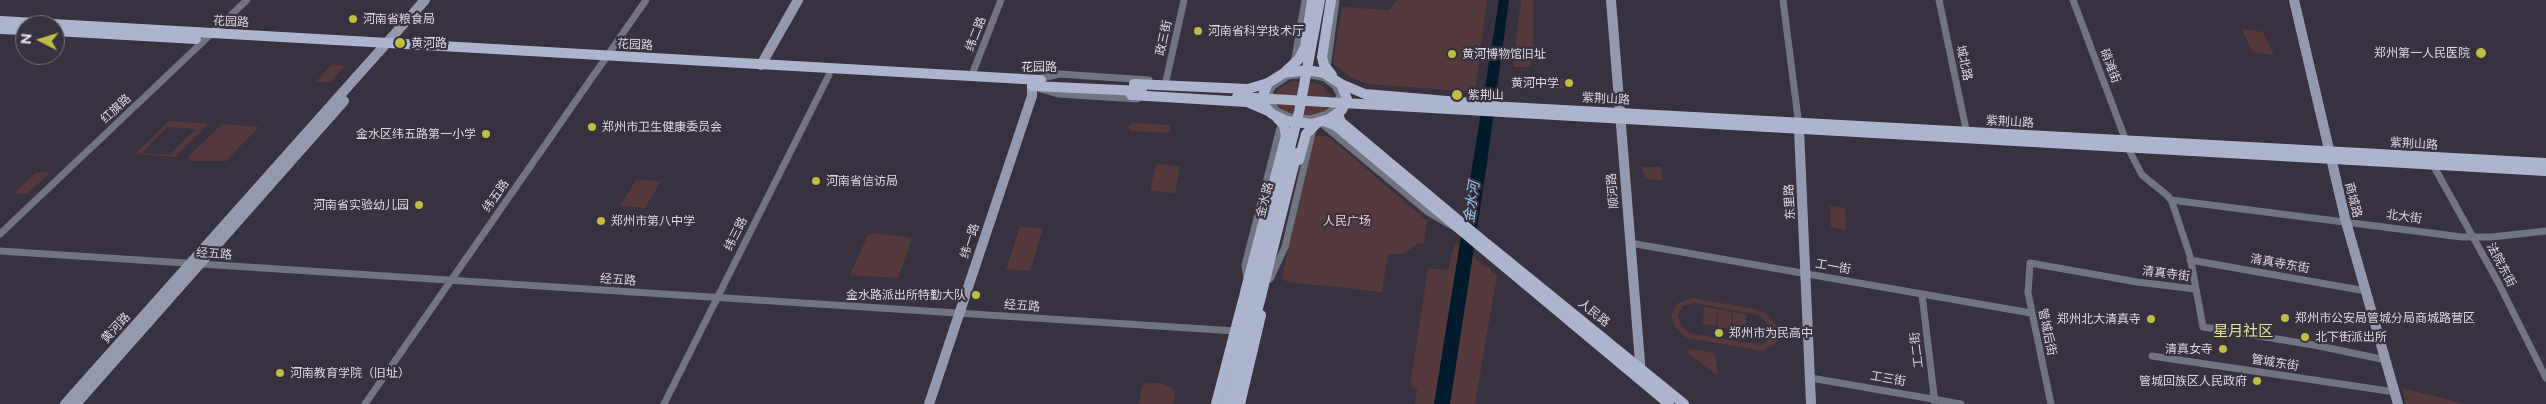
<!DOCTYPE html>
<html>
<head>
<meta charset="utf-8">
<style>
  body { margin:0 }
  #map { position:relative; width:2546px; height:404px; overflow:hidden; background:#38313f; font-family:Montserrat,sans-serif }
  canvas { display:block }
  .north { position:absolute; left:15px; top:15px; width:50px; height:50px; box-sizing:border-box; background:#38313f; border:1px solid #7a7581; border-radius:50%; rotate:275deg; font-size:14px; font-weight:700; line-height:20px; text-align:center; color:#dedae3 }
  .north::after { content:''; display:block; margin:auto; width:18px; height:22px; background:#bebf42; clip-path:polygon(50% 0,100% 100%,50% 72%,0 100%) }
</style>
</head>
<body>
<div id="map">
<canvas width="2546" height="404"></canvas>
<div class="north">N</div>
</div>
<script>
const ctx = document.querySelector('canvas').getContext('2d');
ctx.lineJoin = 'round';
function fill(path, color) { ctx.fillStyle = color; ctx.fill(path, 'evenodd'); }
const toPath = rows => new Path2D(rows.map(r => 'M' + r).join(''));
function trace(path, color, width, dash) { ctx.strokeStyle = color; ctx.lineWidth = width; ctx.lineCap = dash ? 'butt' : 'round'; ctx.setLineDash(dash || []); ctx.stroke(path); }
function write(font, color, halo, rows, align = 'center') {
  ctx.font = font + ' Montserrat,"Noto Sans SC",sans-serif'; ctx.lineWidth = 4.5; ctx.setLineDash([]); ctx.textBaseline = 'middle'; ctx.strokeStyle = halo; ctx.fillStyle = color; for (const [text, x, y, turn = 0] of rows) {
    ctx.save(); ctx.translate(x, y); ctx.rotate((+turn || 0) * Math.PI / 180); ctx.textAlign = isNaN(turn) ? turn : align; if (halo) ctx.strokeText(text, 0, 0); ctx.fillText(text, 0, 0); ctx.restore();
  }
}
const green = toPath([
  [1397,0,1487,0,1475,92,1368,84,1352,78,1335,65,1333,62,1342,7,1389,10],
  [1521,0,1533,0,1533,51,1531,67,1513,67],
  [2242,29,2263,32,2274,55,2252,52],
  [332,64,345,66,330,82,316,82],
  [1542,77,1570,79,1571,89,1543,87],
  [1292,81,1320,84,1331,96,1321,98,1275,94,1281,87],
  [1287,103,1330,106,1328,111,1312,117,1284,113,1277,105],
  [169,121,208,124,175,157,135,154],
  [167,127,196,129,170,155,142,153],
  [1132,123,1170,125,1171,126,1170,132,1166,133,1130,131,1128,127],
  [222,124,259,127,226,161,190,161,188,157],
  [1317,136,1328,136,1427,221,1424,244,1418,243,1403,254,1388,254,1382,292,1288,282,1282,278,1312,140],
  [1156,164,1180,166,1175,193,1150,191],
  [1642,167,1661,167,1663,180,1645,179],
  [37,172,50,173,27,194,14,193],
  [636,180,661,181,645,208,620,206],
  [1830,206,1845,208,1846,230,1831,227],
  [1020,227,1043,228,1030,271,1006,269],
  [876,233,912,238,898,278,850,275,868,235],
  [1455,243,1497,275,1475,404,1415,404,1417,389,1410,386,1428,268,1448,270],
  [1692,298,1755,309,1767,314,1777,326,1779,338,1776,343,1763,351,1687,338,1675,327,1671,315,1678,303],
  [1694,303,1759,315,1771,327,1772,336,1761,345,1689,333,1681,325,1678,316,1683,306],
  [1704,307,1717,309,1716,326,1703,324],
  [1718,309,1732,312,1731,329,1718,327],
  [1733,312,1746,314,1746,331,1733,329],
  [1690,349,1715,353,1718,376,1686,352],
  [1147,383,1161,383,1172,388,1175,396,1173,404,1139,404,1142,385],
  [2402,388,2462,403,2463,404,2406,404]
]);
const water = toPath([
  [1499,0,1509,0,1487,163,1450,404,1434,404]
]);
const street = toPath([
  [1783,0,1799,126],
  [1939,0,1967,134],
  [2073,0,2126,141],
  [1294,64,1305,0],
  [1327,68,1336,0],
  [1307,74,1325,78,1335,86,1340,95,1335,108,1325,115,1310,119,1290,117,1277,111,1269,100,1270,90,1274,85,1288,76,1307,74],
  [971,77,1001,0],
  [1038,79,1059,74,1149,80],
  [1166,81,1184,0],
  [1041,89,1058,94,1137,99],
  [1321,123,1428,212,1452,226],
  [2128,148,2142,175,2168,196,2172,202,2190,256,2203,327,2314,345,2386,360],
  [2433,165,2498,282,2546,378],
  [2171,200,2462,237,2492,237,2546,231],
  [0,234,247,0],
  [1630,243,2031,313],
  [0,251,1235,331],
  [2190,260,2366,291],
  [1247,279,1245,265,1282,120],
  [1270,279,1285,247,1313,129],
  [1922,294,1935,404],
  [2152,356,2395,392],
  [1811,378,1961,404],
  [365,404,646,0],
  [664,404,829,75],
  [2051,404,2028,293,2030,263,2137,282,2195,289]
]);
const secondary = toPath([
  [1611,0,1641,375],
  [2294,0,2346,222,2398,404],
  [761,65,798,0],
  [1799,129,1811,404],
  [65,404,425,0],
  [76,404,344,101],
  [929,404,1032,96,1032,86]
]);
const primary = toPath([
  [0,21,1041,80],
  [0,29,25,30],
  [55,31,196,39],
  [1341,84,1365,94,1494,105],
  [1032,86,1142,91],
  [1237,97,2546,171],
  [1489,106,2546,163],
  [1324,121,1336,126,1669,404],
  [1487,244,1684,404],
  [1216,404,1254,258],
  [1240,404,1261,315]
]);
const primaryBridge = toPath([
  [1331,0,1322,57,1324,65,1332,75],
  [1307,70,1324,73,1341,84,1347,99,1342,110,1329,119,1312,124,1287,121,1272,114,1266,108,1262,97,1268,83,1284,73,1307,70],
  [1286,71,1299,59,1305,47,1312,0],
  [1134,84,1248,89,1268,83],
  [1131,95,1247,102,1268,111],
  [1338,114,1341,122,1487,244],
  [1299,160,1306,134,1317,123],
  [1254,258,1286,136,1284,125,1277,118],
  [1226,404,1299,112,1320,0],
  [1234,404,1297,153]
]);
const markers = [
  [353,19,5,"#bebf42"],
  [1198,31,5,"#bebf42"],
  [400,43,6,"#bebf42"],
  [2481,53,6,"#bebf42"],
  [1452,54,5,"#bebf42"],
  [1569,83,5,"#bebf42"],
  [1457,95,6,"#bebf42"],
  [592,127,5,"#bebf42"],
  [486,134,5,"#bebf42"],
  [816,181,5,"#bebf42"],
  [419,205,5,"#bebf42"],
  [601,221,5,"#bebf42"],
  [976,295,5,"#bebf42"],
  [2285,318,5,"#bebf42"],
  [2151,319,5,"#bebf42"],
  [1719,333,5,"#bebf42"],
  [2305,337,5,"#bebf42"],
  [2223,349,5,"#bebf42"],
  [280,373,5,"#bebf42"],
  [2257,381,5,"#bebf42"]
];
const poiNames = [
  ["河南省粮食局",363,19],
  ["河南省科学技术厅",1208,31],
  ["黄河路",411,43],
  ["郑州第一人民医院",2470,53,"right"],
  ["黄河博物馆旧址",1462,54],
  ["黄河中学",1559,83,"right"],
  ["紫荆山",1468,95],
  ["郑州市卫生健康委员会",602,127],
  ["金水区纬五路第一小学",476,134,"right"],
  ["河南省信访局",826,181],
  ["河南省实验幼儿园",409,205,"right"],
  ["郑州市第八中学",611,221],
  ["金水路派出所特勤大队",966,295,"right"],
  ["郑州市公安局管城分局商城路营区",2295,318],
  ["郑州北大清真寺",2141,319,"right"],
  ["郑州市为民高中",1729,333],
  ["北下街派出所",2315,337],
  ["清真女寺",2213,349,"right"],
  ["河南教育学院（旧址）",290,373],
  ["管城回族区人民政府",2247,381,"right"]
];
const streetNames = [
  ["花园路",231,22,3],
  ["纬二路",976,34,-69],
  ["政三街",1164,38,-77],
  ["花园路",635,45,3],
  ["城北路",1964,63,78],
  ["硝滩街",2110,66,69],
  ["花园路",1039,67],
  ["紫荆山路",1606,99,3],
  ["红旗路",116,109,-43],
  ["紫荆山路",2010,122,3],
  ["紫荆山路",2414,144,3],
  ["顺河路",1613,191,-95],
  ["纬五路",496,196,-55],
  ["金水路",1265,200,-76],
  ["商城路",2353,200,76],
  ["东里路",1790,202,-93],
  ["北大街",2404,217,8],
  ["纬三路",736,234,-63],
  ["纬一路",970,241,-72],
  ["经五路",214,254,4],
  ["清真寺东街",2280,264,10],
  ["法院东街",2501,265,62],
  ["工一街",1833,267,10],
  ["清真寺街",2166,274,7],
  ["经五路",618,280,4],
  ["经五路",1022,306,4],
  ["人民路",1594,313,39],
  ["黄河路",116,328,-48],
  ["管城后街",2047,332,78],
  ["工二街",1917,350,-97],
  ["管城东街",2275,363,9],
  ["工三街",1888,379,10]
];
const parkNames = [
  ["人民广场",1347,221]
];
const waterNames = [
  ["金水河",1472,202,-82]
];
const quarterNames = [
  ["星月社区",2243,332]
];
fill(green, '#56393c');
fill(water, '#011a2c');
trace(street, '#717582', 7);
trace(secondary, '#9399ae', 10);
trace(primary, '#adb4d0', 10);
trace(primaryBridge, '#adb4d0', 10);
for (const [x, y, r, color] of markers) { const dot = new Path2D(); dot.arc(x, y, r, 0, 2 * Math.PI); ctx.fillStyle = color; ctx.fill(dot); trace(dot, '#38313f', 2); }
write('12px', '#dedae3', '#38313f', poiNames, 'left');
write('12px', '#dedae3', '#38313f', streetNames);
write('12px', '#f7ced1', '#38313f', parkNames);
write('italic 14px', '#98cbf3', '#38313f', waterNames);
write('15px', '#e3e596', '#38313f', quarterNames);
</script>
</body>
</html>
